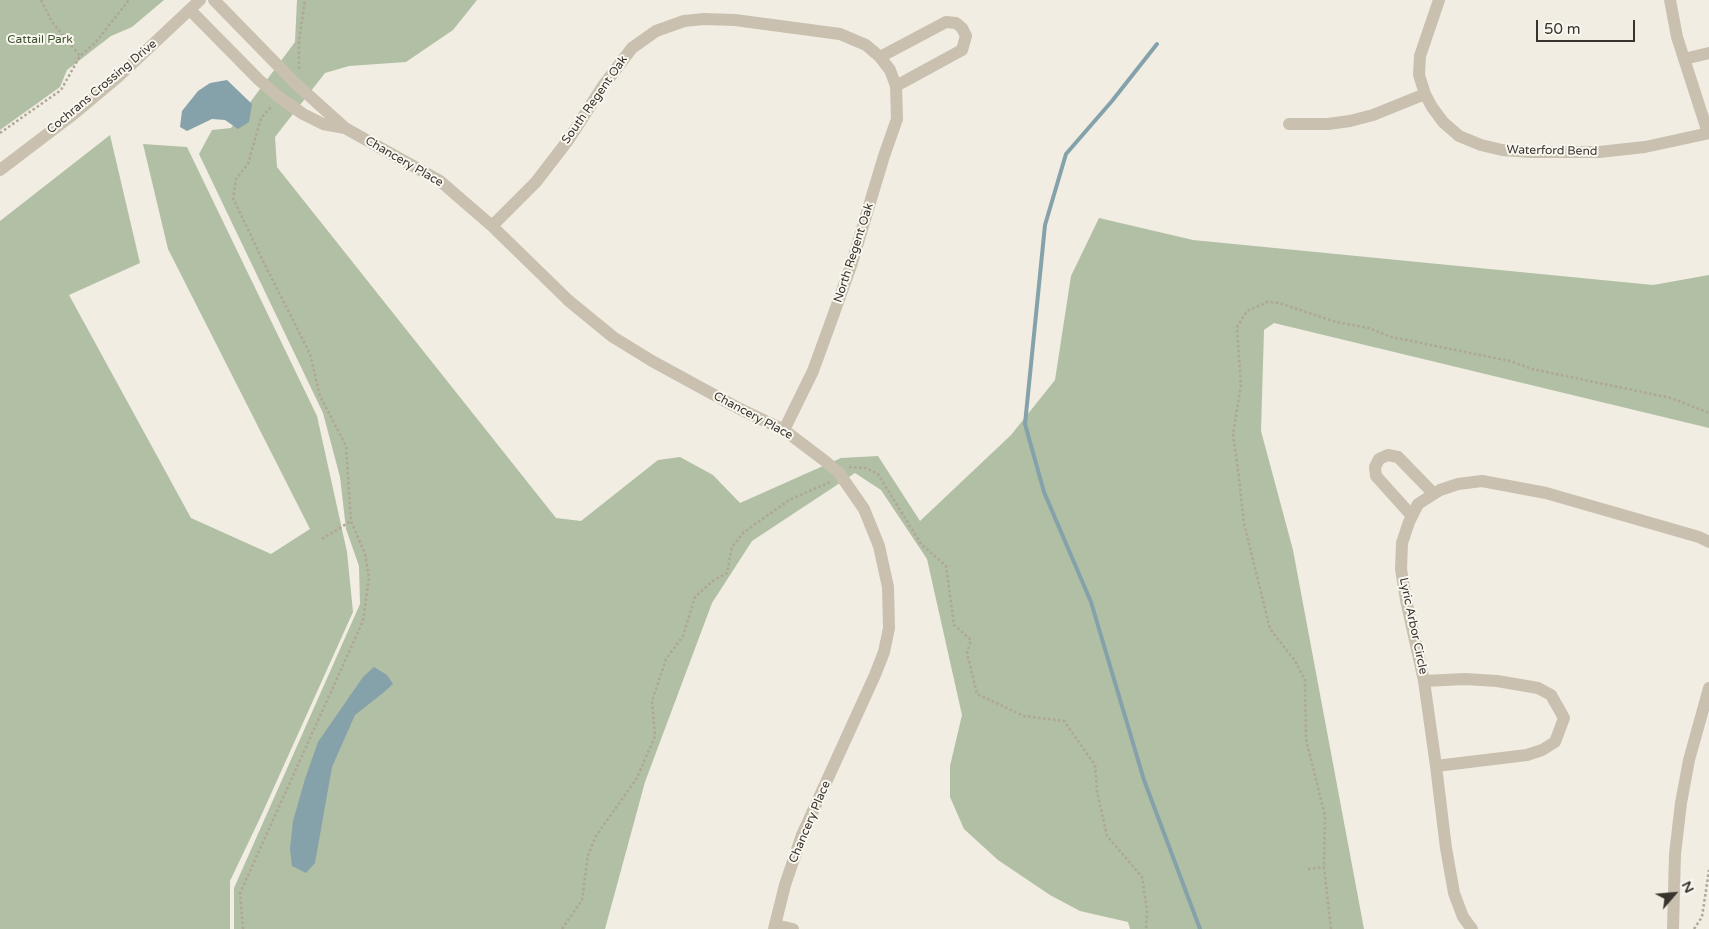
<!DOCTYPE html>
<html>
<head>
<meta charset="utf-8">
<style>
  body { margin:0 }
  #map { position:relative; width:1709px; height:929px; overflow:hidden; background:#f1ede3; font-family:"Varela Round",sans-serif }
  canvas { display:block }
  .north { position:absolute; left:1649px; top:869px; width:50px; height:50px; -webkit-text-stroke:4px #f9f7ef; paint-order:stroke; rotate:63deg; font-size:14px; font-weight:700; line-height:20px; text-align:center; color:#39332d }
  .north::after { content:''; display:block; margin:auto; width:18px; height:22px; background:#39332d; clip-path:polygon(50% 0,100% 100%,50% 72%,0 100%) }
  .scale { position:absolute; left:1536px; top:20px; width:99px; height:22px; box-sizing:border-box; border:2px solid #39332d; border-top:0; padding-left:6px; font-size:15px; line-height:18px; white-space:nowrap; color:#39332d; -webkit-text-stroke:4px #f9f7ef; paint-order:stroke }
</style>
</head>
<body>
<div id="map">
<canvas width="1709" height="929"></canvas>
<div class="north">N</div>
<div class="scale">50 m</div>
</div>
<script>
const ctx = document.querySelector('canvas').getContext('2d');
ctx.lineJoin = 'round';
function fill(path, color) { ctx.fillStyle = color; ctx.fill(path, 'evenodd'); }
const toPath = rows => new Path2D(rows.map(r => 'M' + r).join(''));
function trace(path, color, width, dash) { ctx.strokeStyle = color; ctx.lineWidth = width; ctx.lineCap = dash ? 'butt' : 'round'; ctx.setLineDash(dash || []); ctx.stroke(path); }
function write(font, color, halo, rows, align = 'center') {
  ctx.font = font + ' "Varela Round",sans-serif'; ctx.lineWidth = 4; ctx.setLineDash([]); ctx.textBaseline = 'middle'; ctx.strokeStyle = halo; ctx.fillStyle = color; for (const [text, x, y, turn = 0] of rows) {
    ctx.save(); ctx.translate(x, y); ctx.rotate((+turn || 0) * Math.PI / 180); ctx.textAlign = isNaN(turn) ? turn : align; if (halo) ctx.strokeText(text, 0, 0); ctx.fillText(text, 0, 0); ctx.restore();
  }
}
const green = toPath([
  [0,0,164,0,132,27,111,36,67,70,60,87,0,130],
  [297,0,477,0,453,30,406,62,349,66,325,73,275,137,277,167,556,518,581,521,658,460,680,457,713,475,740,503,841,458,878,456,920,521,1011,435,1055,380,1071,276,1099,218,1193,240,1653,285,1709,275,1709,428,1274,323,1264,330,1261,431,1293,550,1364,929,1130,929,1128,922,1080,911,1050,895,998,860,964,829,950,797,950,766,962,715,927,559,881,490,855,473,752,541,712,603,645,782,605,929,234,929,234,888,360,604,359,566,346,529,340,477,323,413,199,154,212,130,231,128,295,42],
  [110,135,140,263,69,295,191,518,271,554,310,529,168,249,143,144,187,147,317,416,347,552,353,612,261,816,230,881,230,929,0,929,0,221]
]);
const water = toPath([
  [227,80,252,104,249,122,238,129,225,120,212,119,187,131,180,127,182,111,198,91,210,83],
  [374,667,387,675,393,684,383,693,355,715,332,767,315,863,306,873,292,866,290,849,293,821,305,779,318,742,363,677]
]);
const stream = toPath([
  [1157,44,1112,101,1066,154,1045,225,1025,424,1044,492,1091,602,1144,780,1200,929]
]);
const path = toPath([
  [41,0,52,22,80,56],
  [299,69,299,41,305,0],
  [0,133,61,90,80,56,95,43,129,0],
  [849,467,866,468,878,474,921,544,946,566,954,625,971,640,967,653,977,694,1024,716,1064,721,1095,765,1097,791,1107,836,1142,877,1147,910,1146,929],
  [322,539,351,521],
  [1308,869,1324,867],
  [243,929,240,893,363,621,369,577,365,554,351,521,346,446,320,396,310,354,264,263,233,198,236,179,248,164,261,118,271,107],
  [562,929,582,900,588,855,596,836,637,778,655,736,652,701,666,659,683,636,695,597,714,580,727,573,732,547,743,533,789,500,830,482],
  [1331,929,1324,867,1325,816,1306,739,1305,680,1295,661,1270,629,1244,523,1239,478,1233,434,1241,385,1237,327,1247,311,1267,302,1279,303,1336,322,1369,328,1391,337,1510,361,1532,369,1671,398,1709,413],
  [1694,929,1702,917,1709,870]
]);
const minor = toPath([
  [214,0,294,82,345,128,440,181,492,226,569,301,613,337,652,361,740,409,784,430,825,461,839,473,864,509,879,546,888,587,889,628,884,652,875,675,802,835,785,885,774,929],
  [1439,0,1420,56,1419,75,1425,94,1432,107,1443,122,1459,136,1481,145,1502,150,1531,152,1599,152,1645,147,1709,133],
  [1670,0,1677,37,1708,133],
  [190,10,259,80,280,98,303,114,323,124,345,128],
  [880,57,946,22,956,23,962,28,966,36,962,50,896,86],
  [1684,59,1709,53],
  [1289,124,1328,124,1350,121,1373,115,1425,94],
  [0,170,75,113,118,77,200,0],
  [492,226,536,182,569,139,603,86,632,48,656,31,684,21,704,19,735,20,840,34,866,45,880,57,890,70,896,86,897,119,884,156,851,266,829,327,813,371,784,430],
  [1412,516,1376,476,1375,467,1379,459,1388,455,1398,457,1433,493],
  [1424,681,1465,679,1497,681,1538,688,1551,695,1564,718,1555,742,1542,750,1527,755,1436,766],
  [775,925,793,929],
  [1472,929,1463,917,1454,893,1446,848,1436,766,1424,681,1406,600,1401,569,1402,543,1409,522,1418,504,1440,490,1458,484,1482,481,1546,493,1699,537,1709,542],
  [1673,929,1675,854,1681,803,1689,760,1709,688]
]);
const parkNames = [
  ["Cattail Park",40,40]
];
const streetNames = [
  ["Cochrans Crossing Drive",102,87,-40],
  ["South Regent Oak",595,100,-55],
  ["Waterford Bend",1552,151,1],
  ["Chancery Place",404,162,30],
  ["North Regent Oak",854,253,-72],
  ["Chancery Place",753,416,28],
  ["Lyric Arbor Circle",1413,626,78],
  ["Chancery Place",810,822,-67]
];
fill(green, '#b1bfa4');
fill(water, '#85a2ab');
trace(stream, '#85a2ab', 4);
trace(path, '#afa696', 2.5, [2.5, 2.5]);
trace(minor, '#c9c0af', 12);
write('12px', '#415433', '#f9f7ef', parkNames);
write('12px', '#39332d', '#f9f7ef', streetNames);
</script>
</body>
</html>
